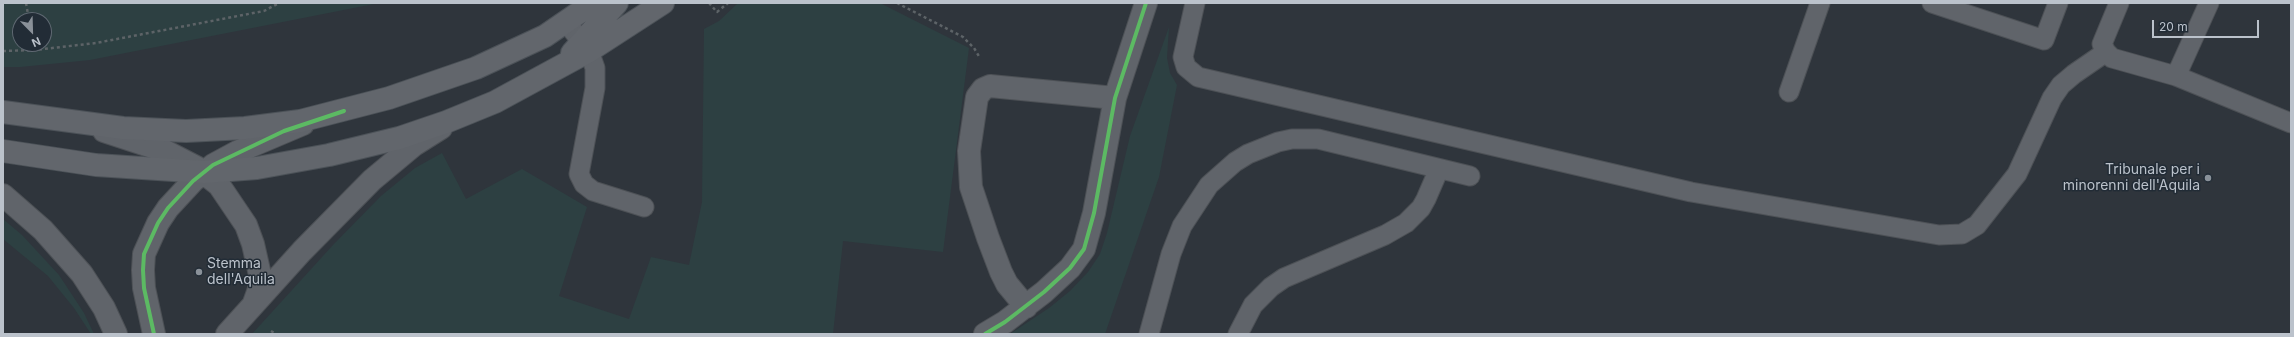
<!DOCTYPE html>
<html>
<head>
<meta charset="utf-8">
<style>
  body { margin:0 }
  #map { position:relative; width:2294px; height:337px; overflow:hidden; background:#2f353c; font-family:Inter,sans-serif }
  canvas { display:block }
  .frame { position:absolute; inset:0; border:4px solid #bbc2cb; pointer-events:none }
  .north { position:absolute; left:12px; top:12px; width:40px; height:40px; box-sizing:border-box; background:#222c36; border:1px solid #5f6872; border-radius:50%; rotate:157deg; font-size:11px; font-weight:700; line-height:16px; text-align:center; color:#bbc2cb }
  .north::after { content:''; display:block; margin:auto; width:14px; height:18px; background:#8a9199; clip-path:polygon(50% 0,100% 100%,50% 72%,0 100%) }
  .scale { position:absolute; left:2152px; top:20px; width:107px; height:18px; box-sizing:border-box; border:2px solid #bbc2cb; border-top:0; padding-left:5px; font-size:12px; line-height:14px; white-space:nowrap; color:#bbc2cb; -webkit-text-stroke:3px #222c36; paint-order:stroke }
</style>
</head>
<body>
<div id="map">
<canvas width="2294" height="337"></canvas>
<div class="frame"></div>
<div class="north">N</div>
<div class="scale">20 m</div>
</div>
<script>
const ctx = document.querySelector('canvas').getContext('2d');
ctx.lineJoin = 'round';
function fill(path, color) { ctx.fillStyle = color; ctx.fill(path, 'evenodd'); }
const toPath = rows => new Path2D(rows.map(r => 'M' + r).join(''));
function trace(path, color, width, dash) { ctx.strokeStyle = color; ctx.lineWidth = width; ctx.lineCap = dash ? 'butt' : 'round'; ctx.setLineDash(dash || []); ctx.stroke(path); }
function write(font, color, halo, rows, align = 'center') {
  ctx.font = font + ' Inter,sans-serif'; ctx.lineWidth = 3; ctx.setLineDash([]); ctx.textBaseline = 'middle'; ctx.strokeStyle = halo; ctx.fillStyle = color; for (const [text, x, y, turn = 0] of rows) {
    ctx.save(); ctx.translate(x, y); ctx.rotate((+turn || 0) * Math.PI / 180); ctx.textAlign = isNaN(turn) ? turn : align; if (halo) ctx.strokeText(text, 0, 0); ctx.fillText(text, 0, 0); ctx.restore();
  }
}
const green = toPath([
  [3,3,379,3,90,60,20,67,3,67],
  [20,20,44,20,44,44,20,44],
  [738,3,880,3,969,48,943,252,843,241,833,334,252,334,333,245,381,196,415,168,442,153,466,199,522,169,587,207,559,296,629,319,651,257,689,265,702,202,704,29,719,21],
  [1169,27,1167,58,1170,73,1177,85,1159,177,1105,334,1010,334,1049,308,1070,291,1088,272,1100,254,1107,233,1130,136],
  [3,219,22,235,59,275,84,313,94,334,91,334,74,308,48,276,3,239]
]);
const path = toPath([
  [26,3,29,20],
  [709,3,717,12,728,3],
  [897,3,963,37,974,48,980,58],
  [34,44,35,50],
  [3,51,35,50,96,43,264,11,279,3],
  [271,331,276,334]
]);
const lane = toPath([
  [1195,3,1183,57,1186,67,1198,77,1691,192,1939,235,1962,234,1977,225,2017,174,2052,98,2061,85,2074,74,2106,52],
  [1932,3,2044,40,2058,3],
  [2119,3,2102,44,2106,52,2112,58,2176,76,2291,123],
  [566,22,589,51,595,68,595,88,579,174,584,184,593,191,644,207],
  [2176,76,2209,3],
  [1789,92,1820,3],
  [1149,334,1171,254,1182,226,1209,185,1235,162,1248,154,1278,142,1292,139,1318,139,1470,176],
  [1238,334,1253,305,1271,287,1284,278,1385,235,1406,223,1421,208,1426,199,1439,169]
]);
const street = toPath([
  [104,131,165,151,196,167,219,185,246,225,253,244,260,275,259,289,254,303],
  [3,195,43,230,82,274,104,308,116,334],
  [1026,307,1007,284,1001,272,988,238,971,187,969,151,977,97,983,89,990,86,1115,98],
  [154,334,144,288,143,270,144,254,158,223,168,208,193,181,213,165,237,152,303,124],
  [227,334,302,251,372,180,414,145,441,128],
  [985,334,1005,322,1044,292,1070,268,1084,249,1094,213,1115,98,1146,3]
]);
const primary = toPath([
  [572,53,617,3],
  [3,112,123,128,186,131,245,128,300,121,389,98,476,68,545,36,593,3],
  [3,151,96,165,204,172,257,168,329,155,399,138,446,122,495,102,589,51,663,3]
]);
const cycleway = toPath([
  [154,334,144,288,143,270,144,254,158,223,168,208,193,181,213,165,284,131,344,111],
  [985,334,1005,322,1044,292,1070,268,1084,249,1094,213,1115,98,1146,3]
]);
const markers = [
  [2208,178,4,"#8a9199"],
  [199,272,4,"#8a9199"]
];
const poiNames = [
  ["Tribunale per i",2200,170],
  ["minorenni dell'Aquila",2200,186],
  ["Stemma",207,264,"left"],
  ["dell'Aquila",207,280,"left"]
];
fill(green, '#2d4042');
trace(lane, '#4d5156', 21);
trace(street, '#4d5156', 24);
trace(primary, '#4c5258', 24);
trace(path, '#5d6367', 2.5, [3, 3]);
trace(lane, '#60646a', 19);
trace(street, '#60646a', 22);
trace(primary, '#62666c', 22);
trace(cycleway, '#5cba63', 4);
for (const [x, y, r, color] of markers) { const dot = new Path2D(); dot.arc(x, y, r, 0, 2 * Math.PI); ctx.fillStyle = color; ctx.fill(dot); trace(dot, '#222c36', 1.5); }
write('14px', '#bbc2cb', '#222c36', poiNames, 'right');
</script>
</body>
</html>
